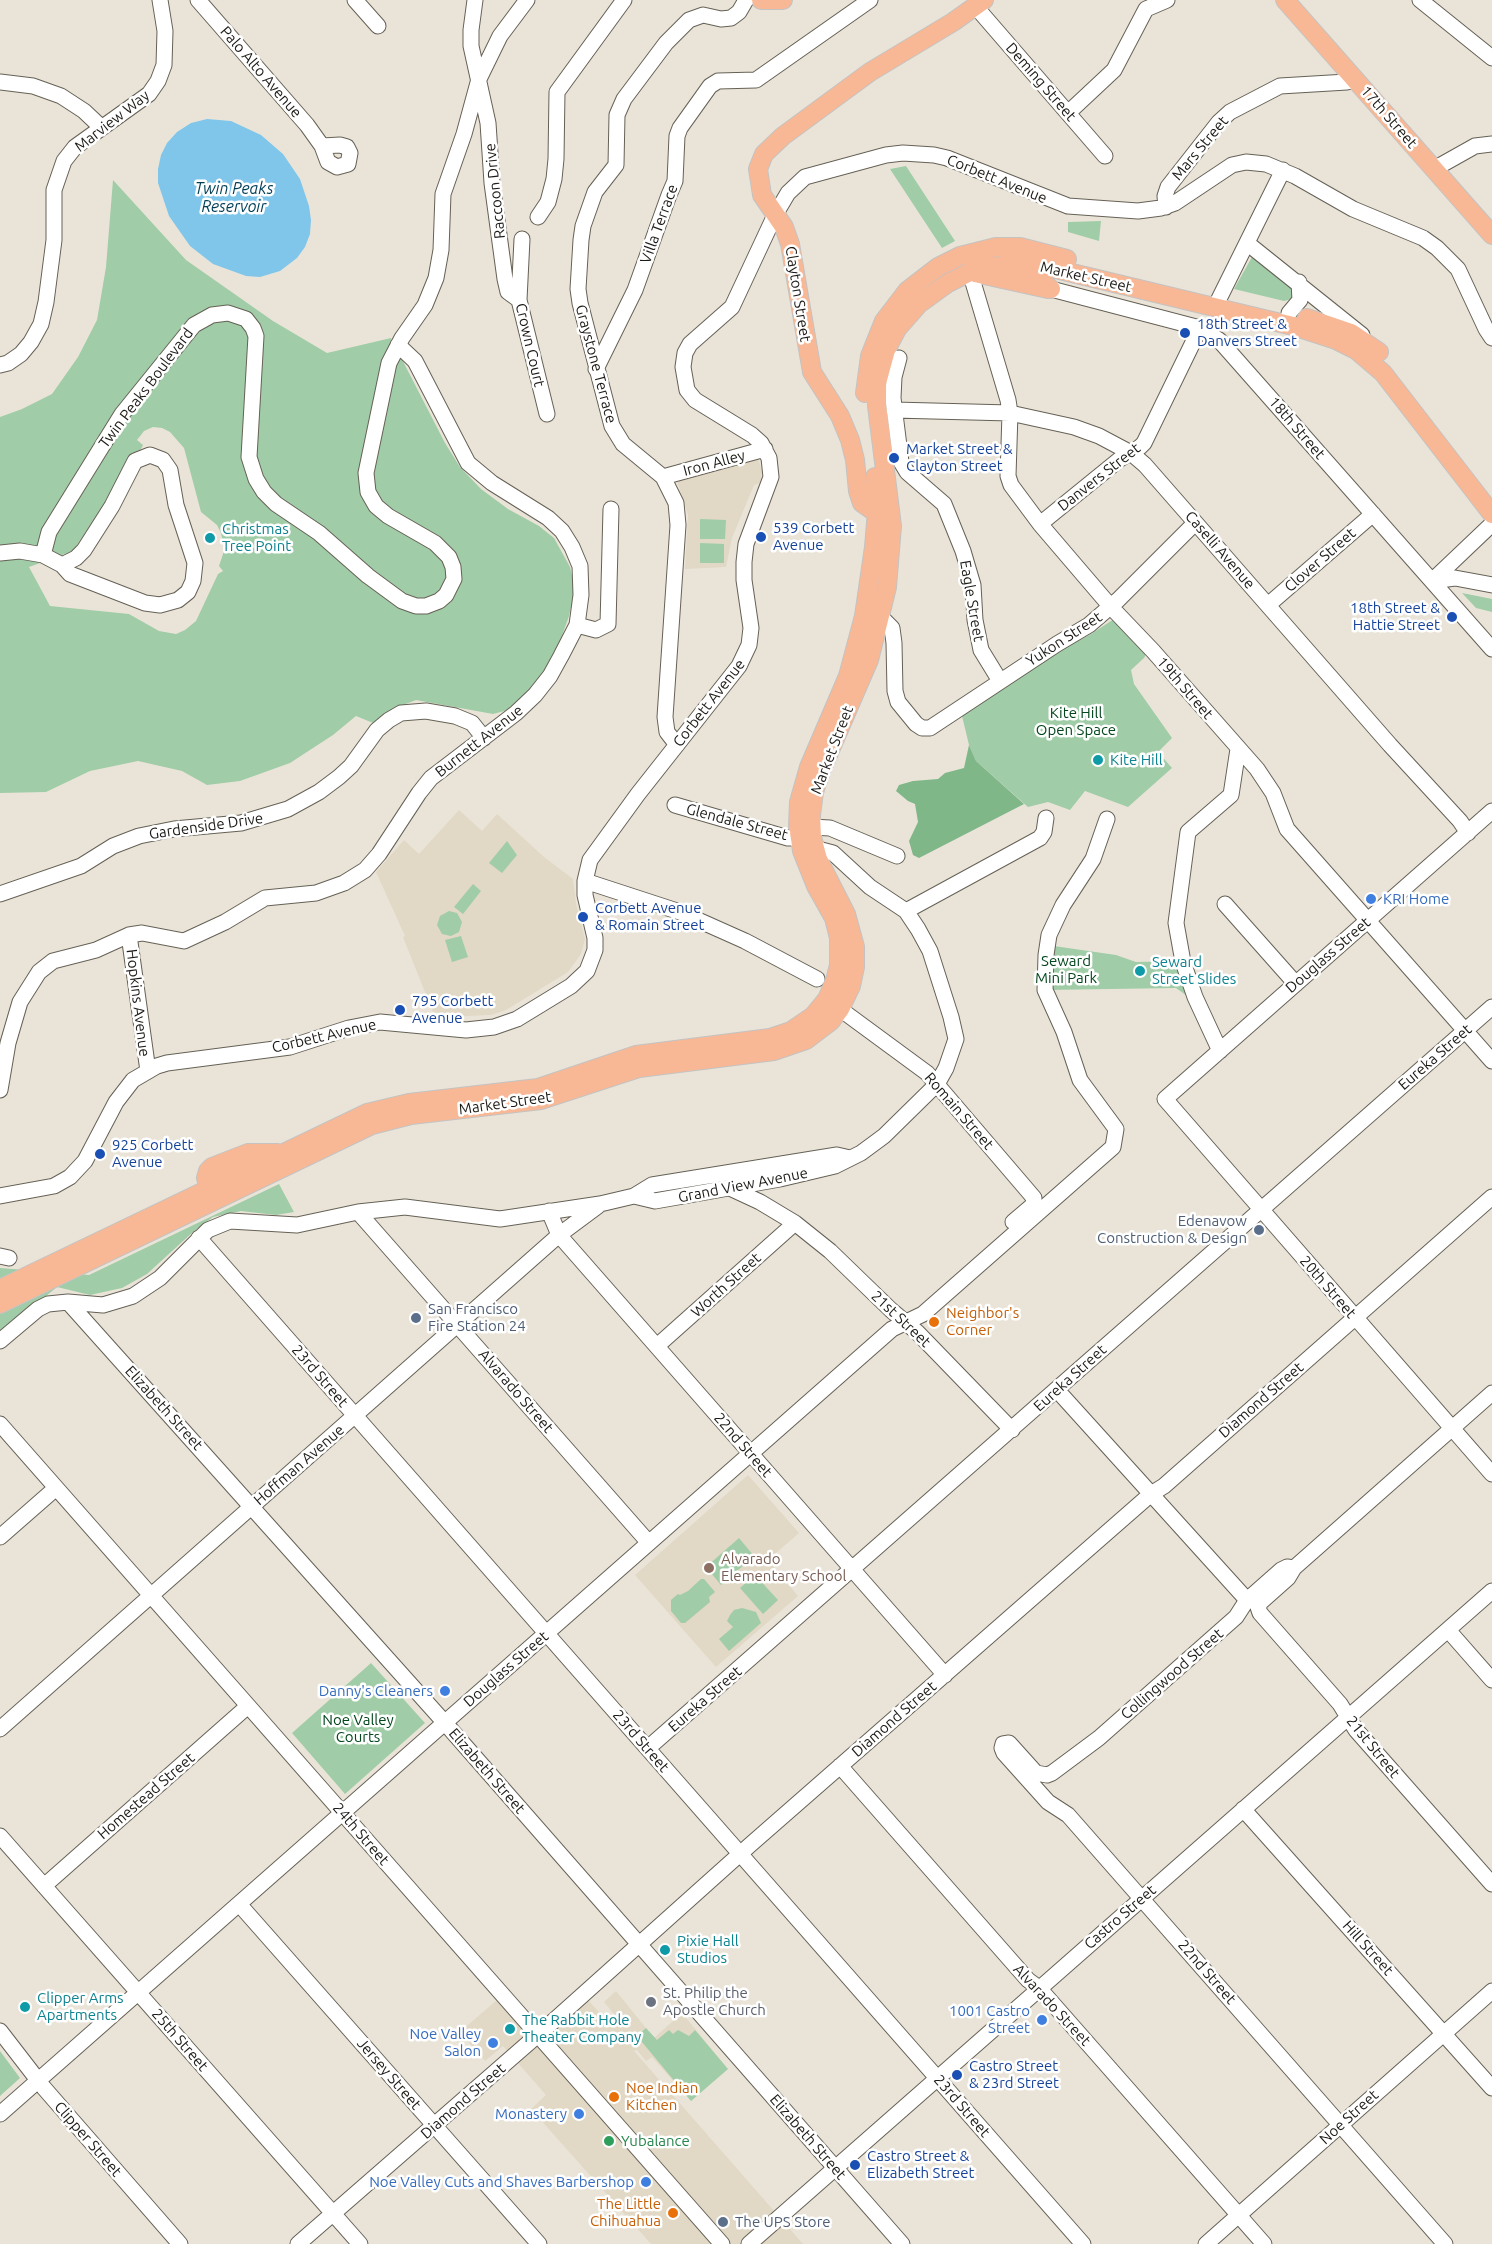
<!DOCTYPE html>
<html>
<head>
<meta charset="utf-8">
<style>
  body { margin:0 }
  canvas { display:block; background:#eae4d8 }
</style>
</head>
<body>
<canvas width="1492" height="2244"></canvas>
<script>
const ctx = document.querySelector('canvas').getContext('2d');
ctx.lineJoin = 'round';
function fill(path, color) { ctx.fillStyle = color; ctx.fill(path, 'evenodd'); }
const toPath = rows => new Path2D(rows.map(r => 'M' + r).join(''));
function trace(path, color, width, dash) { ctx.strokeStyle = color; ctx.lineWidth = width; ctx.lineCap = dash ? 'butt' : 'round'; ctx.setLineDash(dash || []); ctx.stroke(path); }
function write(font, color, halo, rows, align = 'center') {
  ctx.font = font + ' Ubuntu,sans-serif'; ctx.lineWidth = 5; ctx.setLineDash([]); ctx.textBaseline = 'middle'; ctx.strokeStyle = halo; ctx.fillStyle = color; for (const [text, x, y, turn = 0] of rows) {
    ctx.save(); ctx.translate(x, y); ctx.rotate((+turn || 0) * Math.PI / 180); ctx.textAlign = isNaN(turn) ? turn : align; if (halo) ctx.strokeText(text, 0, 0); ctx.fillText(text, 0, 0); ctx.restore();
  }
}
const built = toPath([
  [757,455,762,472,760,483,754,485,732,538,726,567,685,569,688,515,677,481],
  [459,810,482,831,497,814,544,857,573,879,576,904,585,939,581,954,568,972,506,1010,491,1015,465,1016,433,1012,403,937,405,936,376,872,404,840,419,854],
  [748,1475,799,1533,768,1560,798,1596,716,1667,635,1575],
  [616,1991,654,2038,682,2013,728,2069,691,2101,652,2057,646,2061,637,2050,634,2051,803,2244,651,2244,531,2109,546,2095,503,2046,485,2061,460,2032,498,1999,537,2043,587,1999,612,2026,619,2020,604,2002]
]);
const green = toPath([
  [906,166,955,241,942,248,890,169],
  [113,180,186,260,273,321,327,353,391,338,445,443,460,467,481,489,508,509,539,526,554,538,570,567,575,589,569,616,557,650,531,691,508,710,493,714,416,700,393,709,378,725,356,716,333,735,290,763,240,781,207,785,182,771,138,761,90,771,46,792,0,793,0,417,22,409,52,394,78,357,97,320,106,267],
  [153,427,162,428,170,432,184,448,201,512,217,525,221,533,223,543,223,554,219,566,223,571,218,574,196,621,185,630,176,634,159,631,129,614,50,606,29,567,73,551,110,496,131,458,141,449,143,445,137,440,141,435,144,431],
  [1101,221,1099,241,1068,232,1068,222],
  [1252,257,1292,289,1294,294,1292,299,1284,301,1234,289],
  [700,519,726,520,725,539,700,539],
  [700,543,724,544,724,563,700,563],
  [1462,593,1492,599,1492,612,1476,608],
  [1114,619,1148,651,1144,658,1131,670,1134,684,1172,738,1158,752,1172,768,1128,807,1085,791,1070,810,1048,802,1028,807,976,761,969,745,962,716,1059,651,1091,634],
  [507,841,517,855,502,873,489,863],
  [473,884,481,891,463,914,454,907],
  [449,911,457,913,462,922,459,932,451,936,442,934,437,925,440,916],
  [461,936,468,957,452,962,445,940],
  [1047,945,1116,955,1136,962,1183,961,1190,998,1176,988,1045,990],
  [279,1184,294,1212,276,1215,241,1211,213,1217,194,1231,147,1274,122,1288,90,1295,57,1287,0,1334,0,1268,89,1275],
  [739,1538,754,1556,721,1585,706,1567],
  [755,1575,778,1600,763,1614,740,1588],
  [701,1579,704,1579,715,1592,709,1597,710,1602,685,1623,681,1623,671,1611,671,1600,678,1594,680,1595,688,1591],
  [742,1608,756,1612,761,1623,729,1651,719,1639,733,1627,727,1621,730,1615,734,1610],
  [371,1663,425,1723,345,1794,292,1733],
  [646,2028,657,2040,669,2030,673,2034,678,2030,689,2036,695,2030,728,2069,691,2101,637,2036],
  [0,2051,20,2078,0,2096]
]);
const forest = toPath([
  [969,745,976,761,1024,804,919,858,913,855,909,841,918,822,915,804,908,801,896,791,899,785,913,781,938,779,945,773,964,768]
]);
const water = toPath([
  [207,119,231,121,261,135,283,154,300,179,309,206,311,220,310,234,305,247,297,258,280,271,260,277,246,276,213,264,190,246,169,216,158,183,158,169,161,155,167,143,177,132,191,123]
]);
const minor = toPath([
  [198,0,307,125,322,146,328,162,337,167,348,164,350,153,347,147,340,145,322,146],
  [355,0,378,26],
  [475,0,471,30,471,46,488,123,492,183,505,279,508,292,519,300],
  [1420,0,1492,58],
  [976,7,1105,156],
  [0,82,33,86,61,96,84,111,102,128],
  [1068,113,1114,70,1146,9,1167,0],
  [1434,169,1475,146,1492,144],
  [1166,207,1165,196,1168,187,1219,122,1230,112,1280,86,1347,82,1355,79],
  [538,217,548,202,554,179,556,159,557,92,624,0],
  [522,239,519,300,547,414],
  [1247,243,1362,335],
  [970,272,1008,400,1010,413,1008,476,1011,485,1040,524,1111,607,1153,651,1257,769,1273,793,1287,829,1492,1061],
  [1051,289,1200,328,1219,340,1492,649],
  [1215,307,1283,170],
  [1289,313,1300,300,1299,282],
  [899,358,894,377,893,398,901,462,907,472,944,504,946,509,963,551,973,585,975,620,981,650,1000,681],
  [0,365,8,363,21,354,31,342,41,324,46,302,54,240,54,190,64,161,75,147,149,94,158,81,164,65,165,31,160,0],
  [596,369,635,290,669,195,675,181,677,136,680,128,710,86,718,81,756,80,870,0],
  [894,410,1010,413,1074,427,1099,436,1131,453,1145,465,1390,745,1460,821,1468,833],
  [663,477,765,449],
  [1040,524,1120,459,1140,447,1144,443,1200,328],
  [0,553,20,551,43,555,62,565,70,574,145,603,160,605,178,600,188,592,193,581,195,563,176,505,170,470,163,460,150,455,135,461,112,506,84,550,76,558,62,565],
  [43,555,49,532,122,414,194,325,212,315,228,313,246,319,253,328,256,336,249,457,256,479,264,492,276,504,319,533,368,576,402,601,416,606,426,606,439,601,446,595,454,579,453,567,449,557,435,543,388,516,376,506,368,492,366,473,389,363,402,338,425,305,436,278,441,250,443,194,464,134,479,79,500,36,527,0],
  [1432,581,1492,524],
  [1432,581,1455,578,1492,585],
  [1268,605,1373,514],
  [869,617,885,621,892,628,894,643,895,691,898,702,916,724,922,728,930,728,1057,644,1089,625,1118,600,1195,523],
  [577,625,596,630,608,624,611,509],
  [677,745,667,732,665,717,678,525,676,503,663,477,623,444,612,426,580,303,578,289,581,240,583,226,595,192,616,165,617,115,624,99,666,43,689,20,703,15,721,19,731,18,739,12,746,0],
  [675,805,788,838,799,838],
  [1492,811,1165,1099,1492,1474],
  [811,827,830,828,897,856],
  [585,881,680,912,745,941,817,979],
  [0,894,81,866,113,846,139,836,174,829,241,823,288,809,319,792,339,777,351,766,377,730,389,720,401,713,426,711,455,716,472,723,484,738],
  [1225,904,1296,984],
  [906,911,1040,838,1044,832,1046,818],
  [129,935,148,1071],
  [840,1009,927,1073,1034,1198,1033,1205,1013,1222],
  [1220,1051,1195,997,1183,962,1176,923,1188,832,1231,795,1238,749],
  [0,1090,8,1043,20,1002,39,972,53,961,96,950,129,935,142,933,184,941,225,922,265,898,316,893,344,883,365,870,379,854,419,793,431,778,516,713,535,695,550,676,561,656,577,625,581,595,580,566,572,547,562,531,548,518,492,483,468,463,415,361,398,345],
  [732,1189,760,1202,795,1223,830,1251,891,1310,917,1332,1012,1430],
  [0,1196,54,1186,70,1177,85,1161,116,1102,133,1080,157,1066,167,1063,290,1047,349,1028,380,1022,466,1030,494,1027,517,1019,571,986,587,971,595,950,595,938,585,895,585,881,590,860,638,794,739,666,749,645,751,628,744,580,744,562,746,544,771,477,769,458,761,443,752,435,695,400,687,390,683,367,685,353,690,344,732,307,775,215,788,193,805,177,886,155,903,153,934,155,947,158,1068,206,1138,211,1161,208,1175,203,1232,165,1246,162,1266,164,1295,176,1353,209,1423,238,1437,248,1458,269,1486,329,1492,338],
  [634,1196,655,1201,780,1179,835,1166,861,1153,884,1136,937,1084,946,1068,956,1039,951,1017,930,951,918,929,906,911,870,887,833,853,814,848],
  [549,1211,559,1235,945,1675],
  [358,1212,649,1543],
  [199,1238,1083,2244],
  [0,1256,9,1258],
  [68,1302,445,1723,902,2244],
  [0,1341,38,1309,48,1304,68,1302,103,1305,133,1296,160,1278,208,1230,230,1221,297,1225,358,1212,405,1207,500,1219,600,1204,634,1196,652,1185,837,1155,850,1158],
  [657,1346,795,1223],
  [1057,1390,1247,1600],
  [1492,1393,1294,1568,1288,1578,1261,1602,1258,1607,1260,1613,1340,1704,1356,1730,1492,1884],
  [0,1424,722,2244],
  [0,1537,56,1488],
  [1294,1568,1287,1567,1281,1570,1247,1600,1236,1617,1099,1738,1052,1773,1047,1775,1036,1773,1009,1743,1003,1744,1002,1748,1004,1753,1048,1802,1068,1815,1445,2244],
  [1448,1630,1492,1680],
  [0,1729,559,1235,598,1206],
  [648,1748,1492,1007],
  [840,1766,1028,1980,1039,1988,1264,2244],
  [1243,1809,1492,2088],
  [0,1836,360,2244],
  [44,1886,248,1706],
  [239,1904,539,2244],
  [0,2031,44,2088,180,2244],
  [0,2114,892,1329,923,1314,1113,1147,1116,1129,1080,1080,1064,1032,1045,990,1046,955,1049,935,1063,905,1093,859,1107,819],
  [298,2244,548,2026,750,1845,1151,1494,1164,1486,1492,1197],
  [749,2244,1492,1591],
  [1206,2244,1492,1991]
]);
const major = toPath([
  [761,0,783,0],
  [1285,0,1492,235],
  [1018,263,1051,289],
  [975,273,1048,289],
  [1307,318,1351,333,1379,352],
  [865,393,870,356,884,321,907,291,938,267,960,256,996,247,1020,247,1067,259],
  [886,510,872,510,862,503,858,491,855,460,850,440,840,416,812,372,790,244,784,227,762,195,758,169,764,154,783,136,870,72,953,22,984,0],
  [218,1196,212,1192,206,1178,208,1171,212,1167,248,1153,278,1153],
  [0,1289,367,1113,409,1103,538,1088,636,1055,770,1038,791,1031,813,1016,827,999,835,981,839,965,839,938,834,918,816,886,802,851,798,826,799,802,809,767,848,676,864,616,874,547,877,510,875,477],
  [0,1304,372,1125,411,1115,541,1100,639,1068,774,1051,806,1040,831,1021,840,1009,851,986,855,967,855,947,846,914,818,859,812,837,811,815,814,792,821,771,869,660,887,587,892,526,877,406,877,383,886,350,897,329,919,304,948,283,970,272,990,267,1010,264,1043,266,1293,326,1336,340,1356,350,1383,373,1492,514]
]);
const markers = [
  [1185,333,6,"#1a4fb4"],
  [894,458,6,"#1a4fb4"],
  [761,537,6,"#1a4fb4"],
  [210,538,6,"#0f9aa8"],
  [1452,617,6,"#1a4fb4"],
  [1098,760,6,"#0f9aa8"],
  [1371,899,6,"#3f7fe0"],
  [583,917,6,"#1a4fb4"],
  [1140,971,6,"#0f9aa8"],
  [400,1010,6,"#1a4fb4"],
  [100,1154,6,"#1a4fb4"],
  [1259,1230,6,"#5c6f8a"],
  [416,1318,6,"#5c6f8a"],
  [934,1322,6,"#e8710a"],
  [709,1568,6,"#8d6e63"],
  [445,1691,6,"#3f7fe0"],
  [665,1950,6,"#0f9aa8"],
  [651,2002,6,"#6b7280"],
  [25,2007,6,"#0f9aa8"],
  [1042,2020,6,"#3f7fe0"],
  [510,2029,6,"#0f9aa8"],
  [493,2043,6,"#3f7fe0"],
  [957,2075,6,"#1a4fb4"],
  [614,2097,6,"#e8710a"],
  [579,2114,6,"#3f7fe0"],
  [609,2141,6,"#2e9e5b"],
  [855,2165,6,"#1a4fb4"],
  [646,2182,6,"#3f7fe0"],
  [673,2213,6,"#e8710a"],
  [723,2222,6,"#5c6f8a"]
];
const streetNames = [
  ["Palo Alto Avenue",261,72,49],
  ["Deming Street",1041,82,49],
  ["17th Street",1389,117,49],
  ["Marview Way",112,121,-38],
  ["Mars Street",1200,148,-50],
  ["Corbett Avenue",997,179,22],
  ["Raccoon Drive",495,191,-96],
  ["Villa Terrace",659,224,-70],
  ["Market Street",1086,277,13],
  ["Clayton Street",798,294,81],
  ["Crown Court",530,345,77],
  ["Graystone Terrace",596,364,75],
  ["Twin Peaks Boulevard",146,388,-53],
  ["18th Street",1297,428,49],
  ["Iron Alley",714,463,-15],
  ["Danvers Street",1099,477,-38],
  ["Caselli Avenue",1220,550,49],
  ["Clover Street",1320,560,-41],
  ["Eagle Street",972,601,80],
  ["Yukon Street",1064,639,-33],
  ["19th Street",1185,688,49],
  ["Corbett Avenue",709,703,-52],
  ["Burnett Avenue",479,741,-38],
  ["Market Street",832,750,-69],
  ["Glendale Street",737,822,15],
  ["Gardenside Drive",206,826,-8],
  ["Douglass Street",1328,955,-41],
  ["Hopkins Avenue",138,1003,83],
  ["Corbett Avenue",324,1036,-13],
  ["Eureka Street",1435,1057,-41],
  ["Market Street",505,1103,-8],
  ["Romain Street",959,1111,49],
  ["Grand View Avenue",743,1185,-11],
  ["Worth Street",726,1285,-42],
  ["20th Street",1328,1287,49],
  ["21st Street",901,1319,43],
  ["23rd Street",320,1376,49],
  ["Eureka Street",1070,1378,-42],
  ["Alvarado Street",516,1391,49],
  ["Diamond Street",1261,1400,-41],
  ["Elizabeth Street",164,1408,48],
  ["22nd Street",743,1445,49],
  ["Hoffman Avenue",299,1465,-41],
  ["Douglass Street",506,1669,-41],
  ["Collingwood Street",1172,1674,-41],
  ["Eureka Street",705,1699,-41],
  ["Diamond Street",894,1719,-41],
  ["23rd Street",641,1741,49],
  ["21st Street",1373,1747,51],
  ["Elizabeth Street",487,1771,49],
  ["Homestead Street",146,1796,-41],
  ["24th Street",361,1834,49],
  ["Castro Street",1120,1917,-41],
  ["Hill Street",1368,1948,48],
  ["22nd Street",1207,1972,49],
  ["Alvarado Street",1052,2005,47],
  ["25th Street",180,2040,49],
  ["Jersey Street",389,2074,49],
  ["Diamond Street",463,2101,-41],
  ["23rd Street",962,2106,49],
  ["Noe Street",1349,2117,-42],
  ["Elizabeth Street",808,2137,49],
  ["Clipper Street",88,2139,49]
];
const transitNames = [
  ["18th Street &",1197,324],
  ["Danvers Street",1197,341],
  ["Market Street &",906,449],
  ["Clayton Street",906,466],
  ["539 Corbett",773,528],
  ["Avenue",773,545],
  ["18th Street &",1440,608,"right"],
  ["Hattie Street",1440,625,"right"],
  ["Corbett Avenue",595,908],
  ["& Romain Street",595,925],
  ["795 Corbett",412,1001],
  ["Avenue",412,1018],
  ["925 Corbett",112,1145],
  ["Avenue",112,1162],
  ["Castro Street",969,2066],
  ["& 23rd Street",969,2083],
  ["Castro Street &",867,2156],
  ["Elizabeth Street",867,2173]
];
const cultureNames = [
  ["Christmas",222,529],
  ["Tree Point",222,546],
  ["Kite Hill",1110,760],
  ["Seward",1152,962],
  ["Street Slides",1152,979],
  ["Pixie Hall",677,1941],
  ["Studios",677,1958],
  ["Clipper Arms",37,1998],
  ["Apartments",37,2015],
  ["The Rabbit Hole",522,2020],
  ["Theater Company",522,2037]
];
const parkNames = [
  ["Kite Hill",1076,713],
  ["Open Space",1076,730],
  ["Seward",1066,961],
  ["Mini Park",1066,978],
  ["Noe Valley",358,1720],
  ["Courts",358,1737]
];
const shopNames = [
  ["KRI Home",1383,899,"left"],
  ["Danny's Cleaners",433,1691],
  ["1001 Castro",1030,2011],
  ["Street",1030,2028],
  ["Noe Valley",481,2034],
  ["Salon",481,2051],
  ["Monastery",567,2114],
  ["Noe Valley Cuts and Shaves Barbershop",634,2182]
];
const serviceNames = [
  ["Edenavow",1247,1221,"right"],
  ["Construction & Design",1247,1238,"right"],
  ["San Francisco",428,1309],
  ["Fire Station 24",428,1326],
  ["The UPS Store",735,2222]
];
const foodNames = [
  ["Neighbor's",946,1313],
  ["Corner",946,1330],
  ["Noe Indian",626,2088],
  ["Kitchen",626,2105],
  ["The Little",661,2204,"right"],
  ["Chihuahua",661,2221,"right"]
];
const educationNames = [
  ["Alvarado",721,1559],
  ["Elementary School",721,1576]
];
const worshipNames = [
  ["St. Philip the",663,1993],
  ["Apostle Church",663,2010]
];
const leisureNames = [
  ["Yubalance",621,2141]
];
const waterNames = [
  ["Twin Peaks",234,189],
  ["Reservoir",234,207]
];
fill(built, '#e1d8c5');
fill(green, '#a0cda7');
fill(forest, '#7fb789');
fill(water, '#80c6ea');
trace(minor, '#666156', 17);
trace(major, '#c4c3c2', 20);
trace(minor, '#fff', 15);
trace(major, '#f8b895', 18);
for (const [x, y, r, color] of markers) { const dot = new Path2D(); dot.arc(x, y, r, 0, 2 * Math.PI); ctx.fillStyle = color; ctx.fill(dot); trace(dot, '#fff', 2); }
write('15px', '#1c1a16', '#fff', streetNames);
write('15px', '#164399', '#fff', transitNames, 'left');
write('15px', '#0d838f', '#fff', cultureNames, 'left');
write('15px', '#04461c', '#fff', parkNames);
write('15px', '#366cbe', '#fff', shopNames, 'right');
write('15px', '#4e5e75', '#fff', serviceNames, 'left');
write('15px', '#c56008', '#fff', foodNames, 'left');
write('15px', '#785e54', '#fff', educationNames, 'left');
write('15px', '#5b616d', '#fff', worshipNames, 'left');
write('15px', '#27864d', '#fff', leisureNames, 'left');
write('italic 16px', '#003e57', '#fff', waterNames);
</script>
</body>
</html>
